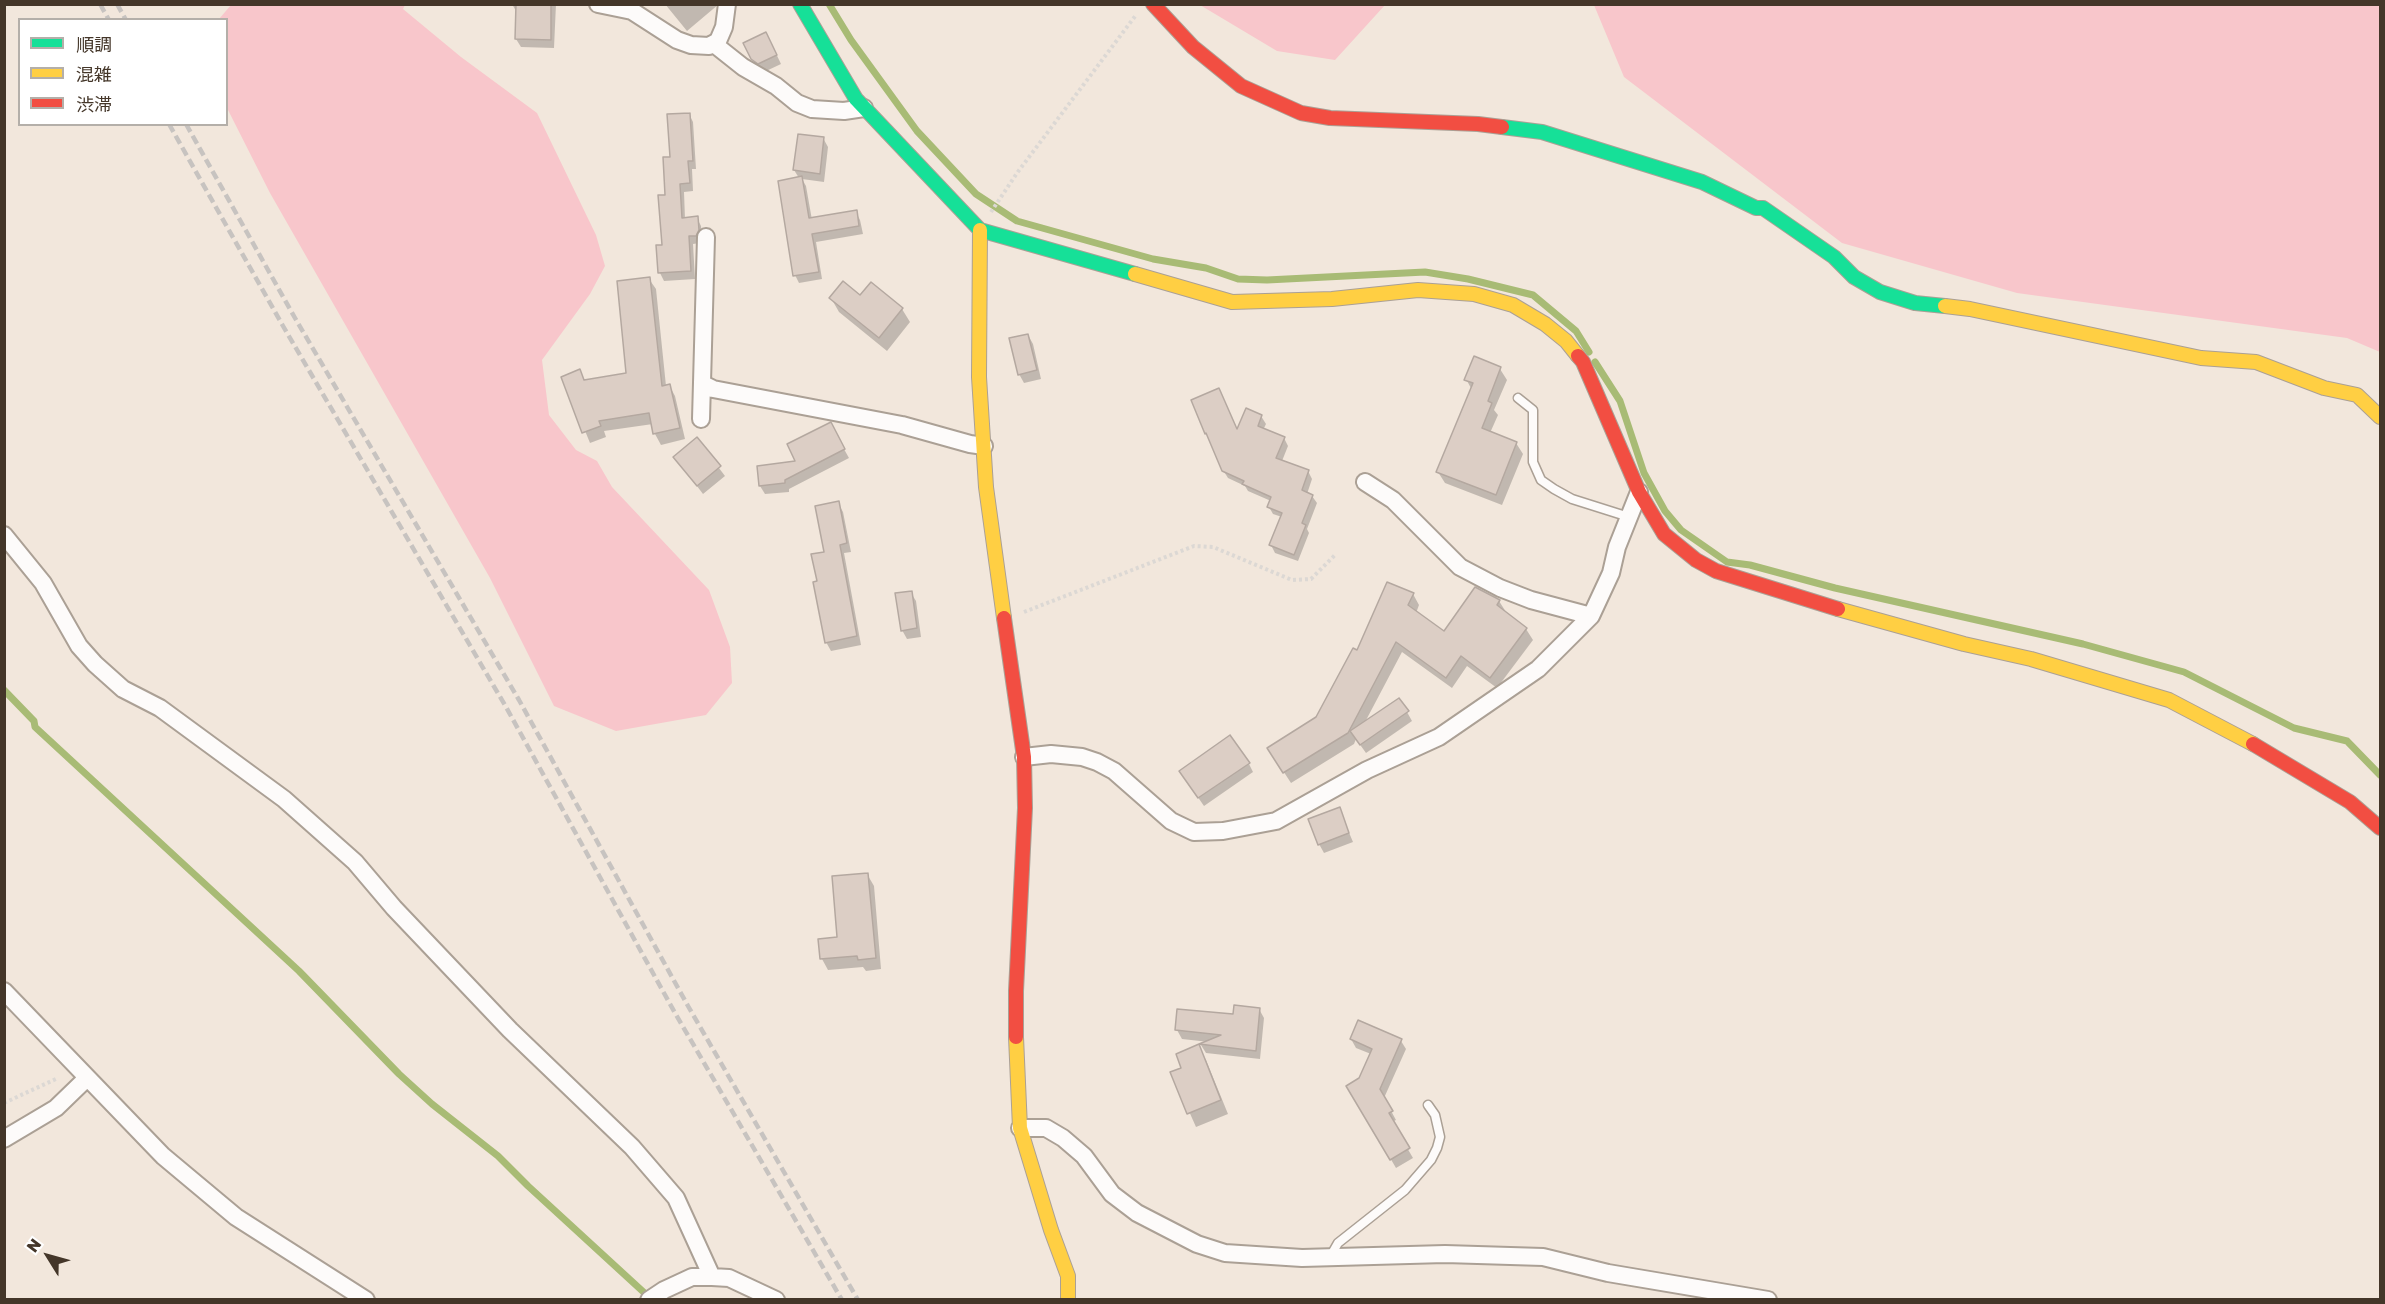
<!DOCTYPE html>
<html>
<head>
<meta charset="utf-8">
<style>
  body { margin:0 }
  #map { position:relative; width:2385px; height:1304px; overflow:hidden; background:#f2e7dc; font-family:"Golos Text","Noto Sans JP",sans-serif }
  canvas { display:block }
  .frame { position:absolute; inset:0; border:6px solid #443629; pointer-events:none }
  .legend { position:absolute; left:18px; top:18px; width:210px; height:108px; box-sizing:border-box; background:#fff; border:2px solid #b4afa9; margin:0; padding:8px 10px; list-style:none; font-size:18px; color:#443629 }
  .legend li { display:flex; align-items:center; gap:12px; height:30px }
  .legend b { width:30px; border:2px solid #b4afa9 }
  .north { position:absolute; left:18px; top:1226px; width:60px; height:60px; -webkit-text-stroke:4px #fff; paint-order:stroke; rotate:307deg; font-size:16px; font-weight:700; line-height:24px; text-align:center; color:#443629 }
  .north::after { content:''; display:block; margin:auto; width:21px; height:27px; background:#443629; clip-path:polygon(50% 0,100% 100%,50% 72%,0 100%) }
</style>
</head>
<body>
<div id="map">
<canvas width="2385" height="1304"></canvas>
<div class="frame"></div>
<ul class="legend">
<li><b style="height:8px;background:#16e098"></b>順調</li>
<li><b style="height:8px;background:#ffcf43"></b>混雑</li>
<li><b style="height:8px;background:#f24e42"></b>渋滞</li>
</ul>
<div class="north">N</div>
</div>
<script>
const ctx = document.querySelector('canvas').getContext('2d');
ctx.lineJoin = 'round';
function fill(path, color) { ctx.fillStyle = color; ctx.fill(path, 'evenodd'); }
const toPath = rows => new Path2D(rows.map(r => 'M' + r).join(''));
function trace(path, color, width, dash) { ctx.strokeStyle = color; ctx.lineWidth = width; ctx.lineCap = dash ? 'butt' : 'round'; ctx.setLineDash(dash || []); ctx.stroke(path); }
const green = toPath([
  [231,5,405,5,403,9,461,57,537,113,596,235,605,266,590,294,542,360,549,415,576,450,597,461,612,487,709,590,730,647,732,683,706,715,616,731,554,706,490,578,270,193,227,108,226,20,219,19],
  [1200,5,1385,5,1335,60,1277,51],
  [1594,5,2380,5,2380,352,2347,338,2017,293,1842,243,1624,77]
]);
const shadow = toPath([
  [512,4,556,4,554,48,521,47,516,39,516,11],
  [665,4,719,4,687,31],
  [771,43,781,64,764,72,757,68,752,59],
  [689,114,693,122,696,169,692,169,693,191,684,192,685,219,697,218,701,226,702,238,700,243,693,244,695,279,664,281,660,273,671,158],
  [823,138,828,147,824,182,802,179,806,186,812,220,856,212,860,220,863,234,816,242,822,279,799,283,795,275,799,178,794,170],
  [649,279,656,289,666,386,669,385,675,396,685,439,661,445,655,434,653,424,604,431,606,437,590,443,563,377,579,371,585,382,628,374],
  [860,297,902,309,910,322,887,351,839,312,831,298],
  [1028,335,1033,344,1041,379,1024,383,1019,374],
  [1500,369,1507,380,1494,410,1498,415,1490,433,1516,443,1523,454,1502,505,1445,483,1438,472,1472,390,1466,379],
  [1261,416,1266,424,1263,430,1284,438,1288,446,1282,461,1308,471,1312,479,1307,494,1312,496,1317,503,1307,529,1309,533,1298,561,1275,553,1271,545,1282,517,1273,514,1269,507,1271,501,1248,491,1245,486,1228,478,1223,470,1237,432],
  [830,424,849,458,789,489,789,492,765,494,760,486,759,467,798,462],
  [697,439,725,476,703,494,675,457],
  [838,503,843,512,851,552,844,553,861,645,831,651,826,642,818,582],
  [911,593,916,601,921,637,907,639,902,630],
  [1413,594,1419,605,1416,613,1444,633,1499,601,1506,612,1526,629,1533,640,1497,688,1467,666,1452,688,1402,652,1364,724,1407,712,1412,721,1366,753,1356,739,1354,744,1291,783,1276,760,1317,718,1357,652],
  [1249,764,1253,772,1204,806,1186,780],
  [1339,809,1353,842,1324,853,1319,844],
  [867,874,874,886,881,969,866,971,863,967,828,970,822,959,839,938],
  [1259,1009,1264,1018,1260,1059,1206,1053,1201,1045,1209,1042,1182,1039,1177,1030],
  [1351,1039,1401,1041,1406,1049,1384,1098,1396,1120,1392,1122,1413,1158,1396,1168,1348,1086,1360,1079,1371,1054,1356,1048],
  [1198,1046,1206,1060,1228,1114,1196,1127,1172,1073,1183,1068]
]);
const stream = toPath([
  [829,4,851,40,917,131,976,194,1017,221,1153,259,1206,268,1238,279,1267,280,1425,272,1468,279,1533,295,1576,331,1589,352],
  [1595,362,1620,401,1644,473,1665,511,1681,530,1727,562,1750,565,1835,588,2083,644,2184,672,2294,728,2347,741,2380,775],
  [4,690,34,721,35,727,299,971,399,1074,432,1104,498,1156,528,1186,650,1298]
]);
const building = toPath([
  [516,4,551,4,551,40,515,39,516,4],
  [766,32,777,55,758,64,751,59,743,43,766,32],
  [690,113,693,161,688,161,690,183,680,184,682,218,698,216,699,230,696,236,689,236,691,271,658,273,656,245,662,245,658,195,665,195,663,157,670,157,667,114,690,113],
  [798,134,824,137,820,174,793,170,798,134],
  [802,176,809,218,857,210,859,226,812,234,819,272,793,276,778,181,802,176],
  [650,277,662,386,670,384,680,428,653,434,649,413,599,421,601,426,582,433,561,377,580,369,584,380,626,373,617,281,650,277],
  [843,281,860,295,871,282,903,308,879,338,829,298,843,281],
  [1028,334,1037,370,1018,375,1009,338,1028,334],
  [1474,356,1501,367,1488,401,1492,403,1482,428,1517,442,1496,495,1436,472,1473,383,1464,380,1474,356],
  [1219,388,1237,429,1246,408,1262,415,1258,426,1285,437,1276,458,1309,470,1302,490,1313,495,1302,523,1306,525,1294,555,1269,545,1282,513,1267,507,1271,497,1242,484,1244,481,1222,471,1206,433,1205,434,1191,400,1219,388],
  [831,422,845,449,785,480,785,483,759,486,757,466,795,461,787,444,831,422],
  [697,437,721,466,697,486,673,457,697,437],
  [839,501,847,543,840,545,857,636,825,643,813,582,817,581,811,554,824,552,815,506,839,501],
  [1387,582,1414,593,1408,605,1444,631,1475,587,1500,600,1497,605,1527,628,1490,678,1461,656,1446,678,1396,642,1348,733,1283,773,1267,748,1316,717,1353,648,1357,650,1387,582],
  [912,591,917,628,901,631,895,593,912,591],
  [1399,698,1409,711,1360,745,1350,731,1399,698],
  [1230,735,1250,763,1198,798,1179,771,1230,735],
  [1340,807,1349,833,1318,845,1308,819,1340,807],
  [868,873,876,958,858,960,857,956,820,959,818,939,837,937,832,876,868,873],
  [1234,1005,1260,1008,1256,1051,1199,1044,1221,1035,1175,1030,1177,1009,1233,1014,1234,1005],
  [1358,1020,1402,1039,1380,1089,1393,1111,1389,1113,1410,1148,1390,1160,1346,1086,1359,1078,1372,1049,1350,1039,1358,1020],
  [1199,1044,1221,1100,1187,1114,1170,1072,1181,1068,1176,1054,1199,1044]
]);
const path = toPath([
  [991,212,1017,173,1136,15],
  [1024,612,1194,546,1213,547,1292,580,1311,579,1336,554],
  [4,1103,58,1078]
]);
const lane = toPath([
  [1518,398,1533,410,1533,462,1541,480,1554,489,1572,499,1629,517],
  [1330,1257,1338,1243,1405,1190,1431,1160,1437,1148,1440,1137,1435,1115,1428,1105]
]);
const street = toPath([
  [598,4,632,11,677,40,691,45,709,46,718,41,724,27,727,4],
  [714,44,743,67,776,86,797,103,812,109,844,111,864,108],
  [703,384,713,389,902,425,970,444,984,446],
  [701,419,706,237],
  [1365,482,1393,500,1460,567,1500,588,1531,600,1591,616],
  [4,535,43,583,79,646,95,664,123,689,160,708,284,799,355,862,394,908,510,1030,632,1147,676,1198,712,1277],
  [1024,757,1051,754,1082,757,1097,762,1114,771,1171,821,1194,832,1223,831,1276,821,1367,770,1439,737,1538,669,1591,616,1611,573,1617,547,1639,492],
  [4,991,163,1156,236,1217,366,1300],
  [1020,1128,1046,1128,1063,1138,1084,1156,1112,1194,1137,1213,1197,1244,1225,1253,1302,1258,1445,1254,1543,1257,1608,1273,1768,1300],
  [4,1139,56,1108,87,1078],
  [649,1300,664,1290,692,1277,712,1277,729,1278,776,1300]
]);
const fast = toPath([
  [800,4,856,99,980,230,1135,274],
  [1502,127,1542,132,1702,182,1756,208,1763,208,1834,257,1854,277,1880,292,1915,303,1945,306]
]);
const slow = toPath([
  [980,230,979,377,986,487,1004,618],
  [1135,274,1232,302,1332,299,1418,290,1474,294,1513,305,1545,324,1566,341,1578,356],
  [1945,306,1970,309,2201,358,2256,362,2324,388,2357,395,2380,417],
  [1838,609,1964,644,2031,659,2169,700,2253,744],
  [1016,1037,1020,1128,1051,1230,1068,1276,1068,1300]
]);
const jam = toPath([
  [1153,4,1193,47,1241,86,1301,113,1330,118,1478,124,1502,127],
  [1578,356,1583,362,1639,492,1664,534,1696,560,1716,571,1838,609],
  [1004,618,1024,757,1025,808,1016,991,1016,1037],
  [2253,744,2350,802,2380,828]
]);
const rail = toPath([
  [100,4,109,20],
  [117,4,126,20],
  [169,124,283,326,506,707,675,1013,842,1300],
  [186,124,295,318,519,700,688,1006,858,1300]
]);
fill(green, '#f8c6cb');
fill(shadow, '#0003');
trace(stream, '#a8bb75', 7);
fill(building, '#dccec5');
trace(building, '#b4a8a0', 1.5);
trace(lane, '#aba095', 11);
trace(street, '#aba095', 20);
trace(fast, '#aba095', 16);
trace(slow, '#aba095', 16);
trace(jam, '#aba095', 16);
trace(path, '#dcd8d4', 4, [3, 3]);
trace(lane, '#fdfbfa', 8);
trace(street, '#fdfbfa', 16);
trace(fast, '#16e098', 14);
trace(slow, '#ffcf43', 14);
trace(jam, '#f24e42', 14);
trace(rail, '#c7c3c0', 4.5, [9, 4.5]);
</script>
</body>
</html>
